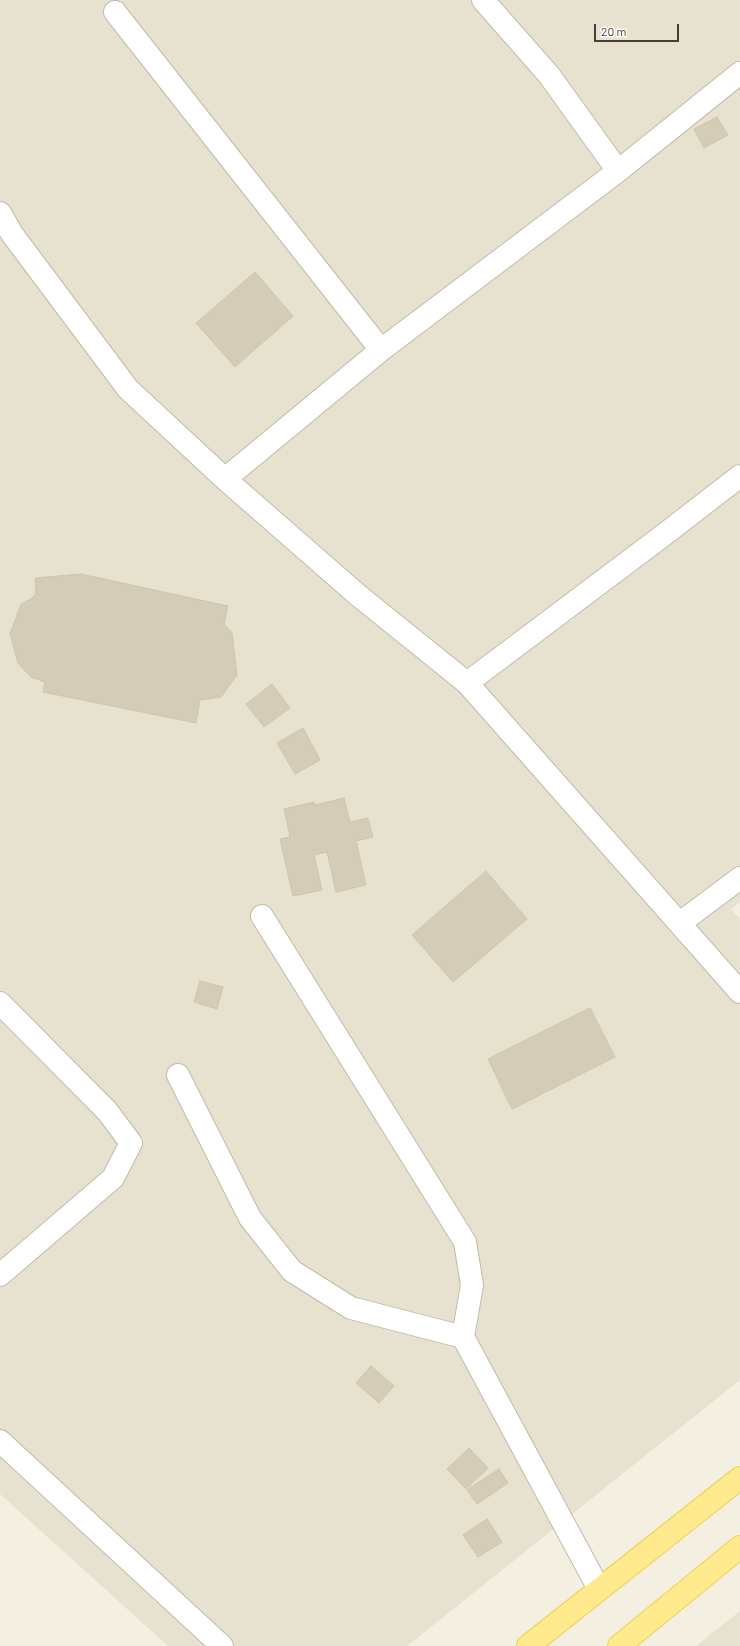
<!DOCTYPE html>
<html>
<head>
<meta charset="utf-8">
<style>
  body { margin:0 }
  #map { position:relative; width:740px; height:1646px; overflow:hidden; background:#f3efe1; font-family:Barlow,sans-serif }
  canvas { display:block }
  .scale { position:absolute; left:594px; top:24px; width:85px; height:18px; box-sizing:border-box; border:2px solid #443f32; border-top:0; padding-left:5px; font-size:12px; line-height:14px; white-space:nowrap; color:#443f32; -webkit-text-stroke:3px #fff; paint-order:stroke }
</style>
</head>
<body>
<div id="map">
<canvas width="740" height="1646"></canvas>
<div class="scale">20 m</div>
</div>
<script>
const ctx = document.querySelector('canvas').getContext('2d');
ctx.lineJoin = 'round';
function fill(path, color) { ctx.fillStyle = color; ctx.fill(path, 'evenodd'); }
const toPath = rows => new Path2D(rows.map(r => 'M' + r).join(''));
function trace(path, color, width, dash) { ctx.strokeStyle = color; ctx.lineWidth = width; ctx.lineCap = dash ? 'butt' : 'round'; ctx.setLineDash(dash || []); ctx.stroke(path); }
const residential = toPath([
  [0,0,740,0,740,902,731,909,740,919,740,1380,407,1646,168,1646,0,1494],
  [740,1611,740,1646,696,1646]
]);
const building = toPath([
  [717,117,728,135,704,148,694,129,717,117],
  [255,272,293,316,235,367,196,323,255,272],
  [81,574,228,606,224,624,232,633,237,675,221,697,200,700,196,723,43,692,45,682,31,677,18,663,10,634,21,604,32,598,36,594,35,578,81,574],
  [272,684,290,708,264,727,246,704,272,684],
  [303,728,320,760,295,774,277,743,303,728],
  [344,798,350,822,368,818,373,837,356,841,366,885,336,892,327,852,314,855,322,890,293,896,280,839,290,837,284,809,314,802,315,805,344,798],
  [486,871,527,919,453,982,412,935,486,871],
  [200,981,223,987,217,1009,194,1002,200,981],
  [590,1008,615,1057,512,1109,488,1059,590,1008],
  [371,1366,394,1386,379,1403,356,1383,371,1366],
  [469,1448,488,1468,466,1489,447,1469,469,1448],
  [499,1469,508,1483,477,1504,467,1490,499,1469],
  [487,1519,502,1542,478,1557,463,1535,487,1519]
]);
const minor = toPath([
  [483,0,549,75,618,171],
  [115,12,381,350],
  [0,213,12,234,128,389,225,479,359,596,467,683,740,992],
  [225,479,381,350,618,171,740,73],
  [467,683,665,534,740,476],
  [262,916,465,1242,472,1285,463,1337,599,1589],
  [680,923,740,878],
  [0,1003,107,1111,131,1143,113,1178,0,1275],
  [178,1075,250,1218,292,1271,351,1308,463,1337],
  [0,1441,222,1646]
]);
const major = toPath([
  [528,1646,740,1478],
  [619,1646,740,1547]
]);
fill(residential, '#e7e2cf');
fill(building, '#d4ccb6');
trace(building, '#d1c5a8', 1);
trace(minor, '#c1bba6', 24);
trace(major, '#eed054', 24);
trace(minor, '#fff', 22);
trace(major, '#ffeb8e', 22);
</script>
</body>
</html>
